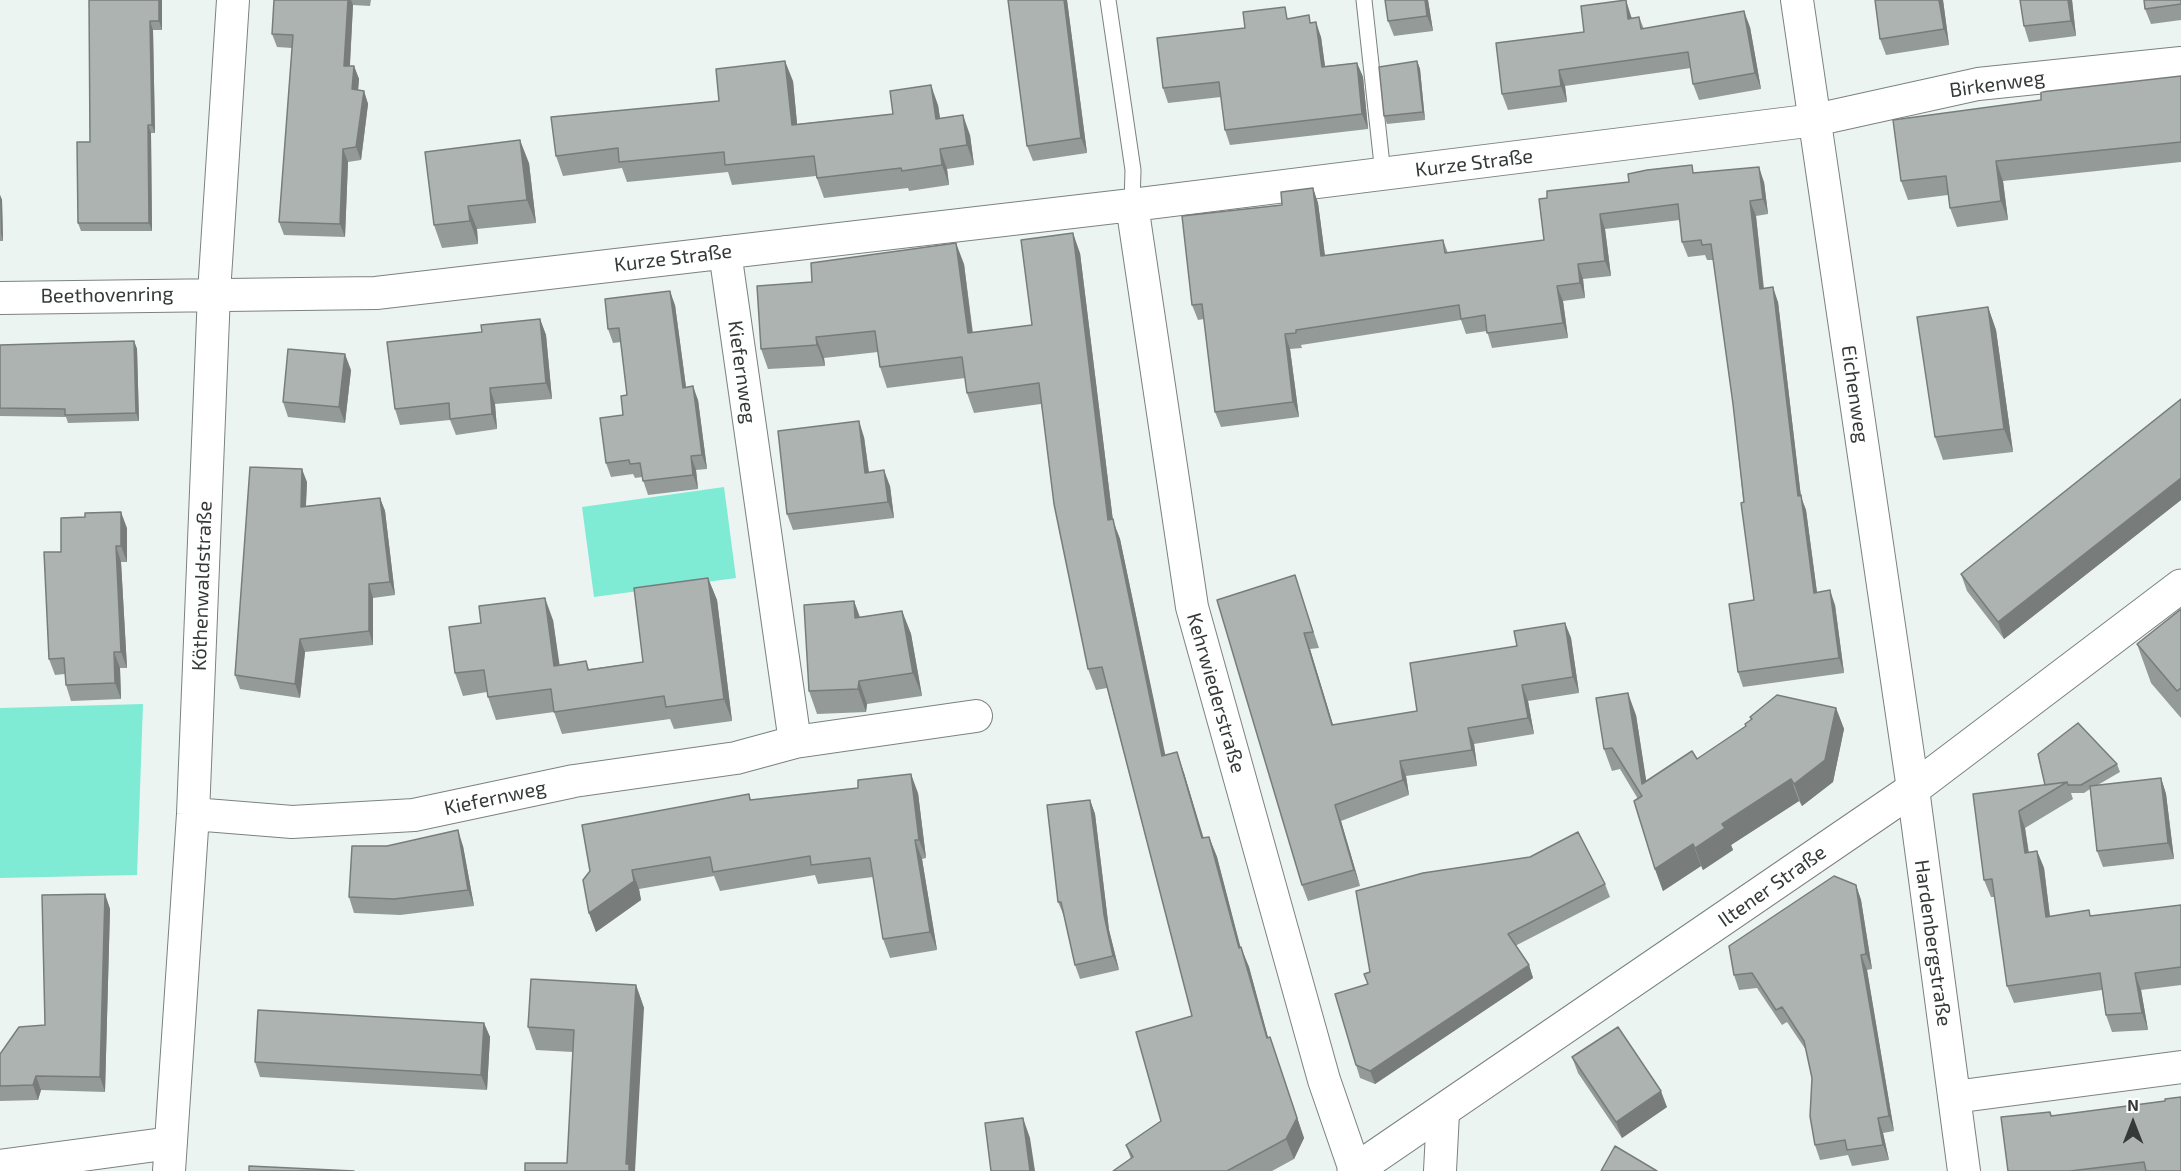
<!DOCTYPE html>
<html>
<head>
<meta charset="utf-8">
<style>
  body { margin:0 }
  #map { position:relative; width:2181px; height:1171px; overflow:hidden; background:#ecf4f2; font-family:"Exo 2",sans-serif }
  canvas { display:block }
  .north { position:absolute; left:2103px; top:1093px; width:60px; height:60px; -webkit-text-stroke:4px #fff; paint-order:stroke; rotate:0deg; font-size:16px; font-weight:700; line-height:24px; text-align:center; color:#353938 }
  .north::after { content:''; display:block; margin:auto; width:21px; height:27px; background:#353938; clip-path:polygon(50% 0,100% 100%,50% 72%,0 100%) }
</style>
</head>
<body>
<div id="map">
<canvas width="2181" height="1171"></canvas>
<div class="north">N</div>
</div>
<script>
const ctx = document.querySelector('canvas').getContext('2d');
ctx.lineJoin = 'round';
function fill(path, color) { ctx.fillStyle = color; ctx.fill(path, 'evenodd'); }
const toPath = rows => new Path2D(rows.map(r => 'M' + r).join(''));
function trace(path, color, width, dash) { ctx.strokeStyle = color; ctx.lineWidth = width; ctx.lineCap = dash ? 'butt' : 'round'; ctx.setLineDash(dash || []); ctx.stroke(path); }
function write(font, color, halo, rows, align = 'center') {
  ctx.font = font + ' "Exo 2",sans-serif'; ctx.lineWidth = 6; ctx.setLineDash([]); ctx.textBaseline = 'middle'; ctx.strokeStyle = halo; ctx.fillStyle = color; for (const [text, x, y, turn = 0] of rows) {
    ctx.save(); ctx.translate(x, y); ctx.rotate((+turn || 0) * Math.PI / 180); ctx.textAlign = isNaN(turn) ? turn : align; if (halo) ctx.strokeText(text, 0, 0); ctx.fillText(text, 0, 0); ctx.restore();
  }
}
const green = toPath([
  [724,487,736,578,594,597,582,507],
  [143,704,137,875,0,878,0,708]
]);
const service = toPath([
  [1108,0,1133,170,1132,205],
  [1364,0,1383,174]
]);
const minor = toPath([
  [1797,0,1913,789,1964,1171],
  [1132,205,1192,607,1324,1080,1355,1170],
  [725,252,795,742],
  [0,298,376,293,1132,205,1815,120,1978,84,2181,63],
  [193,814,292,822,414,815,574,781,736,758,795,742,976,716],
  [1954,1097,2181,1067],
  [0,1166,171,1143],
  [169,1171,193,814,214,293,233,0],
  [1440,1171,1443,1113]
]);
const tertiary = toPath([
  [1354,1171,1913,789,2181,586]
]);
const wall = toPath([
  [89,0,162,0,162,30,153,30,155,133,151,133,152,231,81,231,78,223,90,142],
  [274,0,371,0,370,6,353,5,350,66,354,66,359,79,358,90,364,91,368,104,361,160,348,162,345,237,284,235,279,222,292,48,277,47,272,34],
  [1008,0,1067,0,1087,153,1033,161,1027,146],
  [1385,0,1428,0,1433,31,1394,36,1388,21],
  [1875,0,1943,0,1949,45,1886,55,1880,39],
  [2072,0,2076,36,2029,42,2024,26],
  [2181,0,2181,20,2151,24,2145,9],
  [1631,16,1632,18,1639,17,1644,29,1750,27,1761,89,1699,100,1693,84,1691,68,1565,86,1567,102,1508,110,1502,94,1584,32],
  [1289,18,1312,23,1321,37,1325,66,1357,63,1363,77,1368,129,1230,145,1225,130,1221,97,1168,103,1163,88,1245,28],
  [1417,61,1420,69,1425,120,1387,124,1384,116],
  [2181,76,2181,162,2003,181,2008,220,1957,227,1950,208,1948,195,1908,200,1901,181,2041,100],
  [793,81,797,124,893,114,938,105,940,118,970,135,974,165,947,169,949,185,909,191,908,188,824,198,816,176,732,185,728,172,627,182,622,168,563,176,556,156,719,101],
  [529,163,536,223,477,229,478,244,442,248,434,225],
  [1695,173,1764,182,1768,214,1756,216,1764,288,1778,302,1801,497,1806,510,1817,592,1835,605,1844,673,1743,687,1738,672,1754,600,1733,404,1713,260,1707,260,1705,255,1688,257,1682,242,1680,220,1605,229,1611,276,1583,279,1585,298,1563,301,1568,338,1492,348,1487,331,1466,334,1461,320,1301,345,1302,348,1290,349,1299,417,1221,427,1215,412,1204,319,1198,320,1192,305,1282,205,1313,188,1318,203,1325,256,1443,240,1448,253,1544,240,1629,182],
  [0,195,2,200,3,241,0,241],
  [1080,253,1113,521,1120,539,1165,756,1184,773,1203,838,1209,837,1217,857,1240,947,1249,967,1268,1038,1270,1037,1277,1058,1304,1138,1294,1159,1272,1171,1113,1171,1131,1159,1126,1145,1161,1121,1192,1016,1107,688,1096,690,1088,669,1041,404,974,413,967,393,965,378,887,388,880,367,878,352,824,358,825,366,768,369,761,349,812,282,964,264,973,333,1032,325],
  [675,305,686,387,698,400,707,469,696,470,698,489,648,495,642,477,635,478,633,474,611,477,606,463,623,415,627,395,621,342,613,343,608,329],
  [1988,307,1996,330,2013,452,1943,460,1935,437],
  [540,319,546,335,552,399,495,404,497,429,456,435,450,420,400,425,395,409,482,332],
  [134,341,137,349,139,421,68,423,66,417,0,416,0,345],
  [351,370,345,423,288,417,283,402],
  [2181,399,2181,500,2004,639,1967,591,1961,574],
  [864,437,869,472,890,486,894,518,793,530,787,514],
  [307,482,306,506,380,498,385,511,395,595,373,598,373,645,305,652,300,698,240,689,235,675],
  [127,528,127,562,121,562,127,668,120,668,121,699,71,701,66,685,65,674,55,675,49,659,61,552],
  [708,578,717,600,732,721,674,729,670,719,562,734,554,712,496,720,488,697,487,692,463,696,455,673,553,620,559,665,586,661,589,669,643,662],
  [1300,591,1319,648,1310,649,1333,725,1417,711,1517,646,1565,623,1571,638,1579,693,1528,701,1534,734,1474,744,1477,766,1406,776,1409,795,1341,821,1360,886,1308,901,1302,885],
  [854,601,860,617,902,611,911,634,922,696,867,704,866,712,817,714,809,691],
  [2181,609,2181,718,2151,683,2137,644],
  [1836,708,1844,729,1833,782,1802,806,1799,801,1731,845,1733,850,1703,870,1701,866,1663,891,1655,869,1638,799,1620,769,1612,771,1604,749,1636,715,1646,781,1697,759,1746,727,1745,724,1751,720,1750,717],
  [2117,764,2120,772,2096,786,2161,778,2166,794,2174,859,2103,867,2097,851,2090,789,2084,793,2071,793,2073,799,2025,828,2029,853,2037,851,2044,868,2050,916,2091,916,2181,905,2181,985,2141,990,2148,1030,2112,1032,2106,1015,2102,990,2014,1003,2007,986,1995,897,1991,897,1984,880,1973,794,2045,785],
  [918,793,926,858,922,859,937,950,890,958,883,939,873,877,818,884,815,875,720,891,714,876,639,889,641,900,596,932,589,913,583,880,749,794,751,800],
  [1090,800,1095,814,1109,930,1119,970,1080,979,1075,965,1064,916,1058,902],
  [463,846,474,906,400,915,354,913,349,897],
  [1605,884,1610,897,1515,946,1529,965,1533,978,1375,1084,1360,1078,1356,1065,1368,984],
  [1856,885,1861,900,1872,969,1867,970,1894,1131,1883,1133,1889,1160,1852,1166,1848,1155,1820,1160,1815,1145,1812,1078,1806,1050,1787,1022,1782,1025,1757,988,1739,990,1734,975],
  [105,894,110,909,105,1092,41,1090,38,1100,0,1101,0,1054,45,1025],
  [636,985,644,1008,567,1163,573,1052,536,1050,528,1027],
  [484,1023,490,1037,487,1090,260,1077,255,1062],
  [1572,1057,1667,1107,1622,1138,1578,1073],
  [2165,1101,2181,1171,2008,1171,2052,1116]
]);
const shadedWall = toPath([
  [159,0,162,0,162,30,159,21],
  [348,0,351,0,353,5,349,79,344,66],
  [1064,0,1067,0,1087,153,1081,138],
  [1425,0,1428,0,1433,31,1427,16],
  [1626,0,1631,16,1634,35,1628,19],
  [1939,0,1943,0,1949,45,1944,29],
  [2068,0,2072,0,2076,36,2071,21],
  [1744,11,1750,27,1761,89,1755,73],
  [150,21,153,30,155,133,152,125],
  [1316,22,1321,37,1327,81,1322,67],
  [785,61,793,81,799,144,792,125],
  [1417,61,1420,69,1425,120,1423,112],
  [1357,63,1363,77,1368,129,1362,114],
  [354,66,359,79,357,102,352,89],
  [1559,70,1565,86,1567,102,1561,86],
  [931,85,938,105,943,139,936,119],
  [364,91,368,104,361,160,356,147],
  [963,115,970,135,974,165,967,145],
  [148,125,151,133,152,231,149,223],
  [520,140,529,163,536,223,527,200],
  [343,149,348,162,345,237,340,224],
  [940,149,947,169,949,185,942,165],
  [1996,161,2003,181,2008,220,2001,201],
  [1759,167,1764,182,1768,214,1763,199],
  [1313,188,1318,203,1327,271,1321,256],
  [0,195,2,200,3,241,1,233],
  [1750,201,1756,216,1765,304,1760,289],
  [468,206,477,229,478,244,470,221],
  [1600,214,1605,229,1611,276,1605,261],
  [1073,233,1080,253,1113,521,1120,539,1170,777,1162,756,1108,520],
  [956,243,964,264,975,354,968,333],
  [1578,264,1583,279,1585,298,1580,283],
  [1557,286,1563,301,1568,338,1563,323],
  [1773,287,1778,302,1801,497,1806,510,1819,608,1814,593,1798,496],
  [670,291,675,305,688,402,683,388],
  [1988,307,1996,330,2013,452,2004,429],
  [540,319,546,335,552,399,546,383],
  [1285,334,1290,349,1299,417,1293,402],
  [816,337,824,358,825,366,817,345],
  [134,341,137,349,139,421,136,413],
  [345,354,351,370,345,423,339,407],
  [693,386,698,400,707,469,702,455],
  [490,388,495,404,497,429,492,414],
  [859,421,864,437,871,489,865,473],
  [691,456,696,470,698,489,693,475],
  [302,469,307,482,305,520,301,507],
  [884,470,890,486,894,518,888,502],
  [2181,478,2181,500,2004,639,1998,622],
  [380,498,385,511,395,595,390,582],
  [121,512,127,528,127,562,121,546],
  [116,546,121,562,127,668,121,652],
  [708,578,717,600,732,721,724,699],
  [369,584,373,598,373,645,369,631],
  [1830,590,1835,605,1844,673,1839,658],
  [545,598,553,620,563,688,554,666],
  [854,601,862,624,855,618],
  [902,611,911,634,922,696,913,673],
  [1565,623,1571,638,1579,693,1573,677],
  [1304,633,1310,649,1338,741,1332,725],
  [300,639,305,652,300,698,295,684],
  [114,652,120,668,121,699,115,683],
  [859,681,867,704,866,712,858,689],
  [1522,685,1528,701,1534,734,1528,718],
  [1628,693,1636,715,1650,805,1642,784],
  [1836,708,1844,729,1833,782,1802,806,1794,784],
  [1468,728,1474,744,1477,766,1472,750],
  [1177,752,1184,773,1210,859,1202,838],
  [1400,761,1406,776,1409,795,1403,780],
  [911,774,918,793,926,858,919,840],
  [2161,778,2166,794,2174,859,2168,843],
  [1791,779,1799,801,1731,845,1733,850,1703,870,1695,848,1722,824],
  [1090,800,1095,814,1109,930,1119,970,1113,956,1104,915],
  [1335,805,1341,821,1360,886,1354,870],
  [2019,811,2025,828,2031,870,2025,853],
  [458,830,463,846,474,906,468,890],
  [1209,837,1217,857,1246,968,1239,948],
  [915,840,922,859,937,950,930,932],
  [1693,844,1701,866,1663,891,1655,869],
  [2037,851,2044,868,2052,934,2046,917],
  [632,870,639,889,641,900,596,932,589,913],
  [1856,885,1861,900,1872,969,1866,954],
  [105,894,110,909,105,1092,100,1077],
  [1241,947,1249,967,1274,1059,1267,1038],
  [1861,955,1867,970,1894,1131,1889,1116],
  [1529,965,1533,978,1375,1084,1370,1071],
  [2135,973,2141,990,2148,1030,2142,1013],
  [636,985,644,1008,635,1171,629,1171,626,1164],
  [484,1023,490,1037,487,1090,481,1075],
  [1270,1037,1304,1138,1294,1159,1286,1139],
  [36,1076,41,1090,38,1100,33,1085],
  [1661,1091,1667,1107,1622,1138,1616,1122],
  [1023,1118,1030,1138,1035,1171,1030,1171],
  [1878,1118,1883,1133,1889,1160,1883,1145]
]);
const building = toPath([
  [89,0,159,0,159,21,150,21,152,125,148,125,149,223,78,223,77,142,90,142,89,0],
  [274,0,348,0,344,66,354,66,352,89,364,91,356,147,343,149,340,224,279,222,293,35,272,34,274,0],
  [1008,0,1064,0,1081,138,1027,146,1008,0],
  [1385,0,1425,0,1427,16,1388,21,1385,0],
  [1626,0,1628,19,1639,17,1641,29,1744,11,1755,73,1693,84,1688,52,1559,70,1561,86,1502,94,1496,43,1584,32,1581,6,1626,0],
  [1875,0,1939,0,1944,29,1880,39,1875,0],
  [2020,0,2068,0,2071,21,2024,26,2020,0],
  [2144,0,2181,0,2181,4,2145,9,2144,0],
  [1285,7,1287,19,1309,15,1310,23,1316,22,1322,67,1357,63,1362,114,1225,130,1219,82,1163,88,1157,38,1245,28,1243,12,1285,7],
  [785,61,792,125,893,114,890,91,931,85,936,119,963,115,967,145,940,149,942,165,902,171,901,168,817,178,814,156,725,165,724,152,619,162,618,148,556,156,551,117,719,101,716,69,785,61],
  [1417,61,1423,112,1384,116,1379,67,1417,61],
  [2181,76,2181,142,1996,161,2001,201,1950,208,1946,176,1901,181,1893,120,2041,100,2041,92,2181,76],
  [520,140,527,200,468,206,470,221,434,225,425,152,520,140],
  [1692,165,1693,173,1759,167,1763,199,1750,201,1760,289,1773,287,1798,496,1801,495,1814,593,1830,590,1839,658,1738,672,1729,604,1754,600,1741,503,1744,502,1733,404,1711,244,1702,245,1701,240,1682,242,1678,204,1600,214,1605,261,1578,264,1580,283,1557,286,1563,323,1487,333,1485,315,1461,319,1459,305,1296,330,1296,333,1285,334,1293,402,1215,412,1202,304,1192,305,1182,216,1282,205,1281,192,1313,188,1321,256,1443,240,1445,253,1544,240,1539,199,1547,198,1547,191,1629,182,1628,174,1647,170,1692,165],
  [1073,233,1108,520,1113,519,1162,756,1177,752,1202,838,1209,837,1239,948,1241,947,1267,1038,1270,1037,1297,1118,1286,1139,1227,1171,1113,1171,1133,1157,1126,1145,1161,1121,1136,1032,1192,1016,1102,667,1088,669,1054,504,1039,383,967,393,962,357,880,367,875,331,816,337,817,345,761,349,757,286,812,282,811,263,956,243,968,333,1032,325,1021,240,1073,233],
  [670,291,683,388,693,386,702,455,691,456,693,475,643,481,640,463,630,464,629,460,606,463,600,418,623,415,621,396,627,395,619,328,608,329,605,299,670,291],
  [1988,307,2004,429,1935,437,1917,317,1988,307],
  [540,319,546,383,490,388,492,414,450,419,449,403,395,409,387,342,482,332,481,325,540,319],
  [134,341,136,413,65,415,65,409,0,408,0,345,134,341],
  [288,349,345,354,339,407,283,402,288,349],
  [2181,399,2181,478,1998,622,1961,574,2181,399],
  [859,421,865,473,884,470,888,502,787,514,778,431,859,421],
  [250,467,302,469,301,507,380,498,390,582,369,584,369,631,300,639,295,684,235,675,250,467],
  [121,512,121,546,116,546,121,652,114,652,115,683,66,685,64,658,49,659,44,552,61,552,61,518,85,517,85,513,121,512],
  [1295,575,1313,632,1304,633,1332,725,1417,711,1410,663,1517,646,1514,631,1565,623,1573,677,1522,685,1528,718,1468,728,1472,750,1400,761,1403,780,1335,805,1354,870,1302,885,1217,600,1295,575],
  [708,578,724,699,666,707,664,696,554,712,551,689,488,697,484,670,455,673,449,627,481,623,479,606,545,598,554,666,586,661,588,670,643,662,634,588,708,578],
  [854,601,855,618,902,611,913,673,859,681,858,689,809,691,804,605,854,601],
  [2181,609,2181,688,2177,691,2137,644,2181,609],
  [1628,693,1642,784,1692,751,1697,759,1746,726,1745,724,1752,719,1750,717,1777,695,1836,708,1825,760,1794,784,1791,779,1722,824,1725,828,1695,848,1693,844,1655,869,1634,801,1642,796,1612,748,1604,749,1596,698,1628,693],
  [2078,723,2117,764,2081,785,2068,785,2067,782,2045,785,2038,754,2078,723],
  [911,774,919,840,915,840,930,932,883,939,870,858,811,865,810,856,713,872,710,857,632,870,634,881,589,913,583,880,590,871,582,825,749,794,750,800,858,788,858,780,911,774],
  [2161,778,2168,843,2097,851,2090,786,2161,778],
  [2067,782,2019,811,2025,853,2037,851,2046,917,2089,910,2090,916,2181,905,2181,967,2135,973,2142,1013,2106,1015,2100,973,2007,986,1992,879,1984,880,1973,794,2067,782],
  [1090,800,1104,915,1113,956,1075,965,1061,902,1058,902,1047,805,1090,800],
  [458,830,468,890,394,899,349,897,352,846,387,846,458,830],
  [1578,832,1605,884,1508,934,1529,965,1370,1071,1356,1065,1335,994,1368,984,1364,974,1370,972,1356,891,1423,873,1530,857,1578,832],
  [1834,876,1856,885,1866,954,1861,955,1889,1116,1878,1118,1883,1145,1847,1150,1845,1140,1815,1145,1810,1116,1812,1078,1804,1041,1782,1007,1776,1010,1752,973,1734,975,1729,946,1834,876],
  [105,894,100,1077,36,1076,33,1085,0,1086,0,1054,19,1027,45,1025,42,895,105,894],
  [531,979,636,985,626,1164,629,1164,629,1171,525,1171,525,1163,567,1163,574,1030,528,1027,531,979],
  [258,1010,484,1023,481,1075,255,1062,258,1010],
  [1618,1027,1661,1091,1616,1122,1572,1057,1618,1027],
  [2181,1097,2181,1171,2146,1171,2144,1162,2070,1171,2008,1171,2001,1117,2050,1112,2051,1116,2165,1101,2165,1099,2181,1097],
  [1023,1118,1030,1171,991,1171,985,1123,1023,1118],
  [1615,1146,1657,1171,1601,1171,1615,1146],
  [249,1166,354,1171,249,1171,249,1166]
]);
const streetNames = [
  ["Birkenweg",1997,84,-8],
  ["Kurze Straße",1474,163,-7],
  ["Kurze Straße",673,258,-7],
  ["Beethovenring",107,295,-1],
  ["Kiefernweg",742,372,82],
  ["Eichenweg",1855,394,82],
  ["Köthenwaldstraße",202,586,-88],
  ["Kehrwiederstraße",1216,693,74],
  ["Kiefernweg",495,798,-12],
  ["Iltener Straße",1772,886,-35],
  ["Hardenbergstraße",1933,943,82]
];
fill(green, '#7febd5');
trace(service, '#7b8280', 17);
trace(minor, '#7b8280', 34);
trace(tertiary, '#7b8280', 35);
trace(service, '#fff', 15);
trace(minor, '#fff', 32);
trace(tertiary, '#fff', 33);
fill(wall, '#949a98');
fill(shadedWall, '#787d7c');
fill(building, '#acb3b1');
trace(building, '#787d7c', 1.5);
write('20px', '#353938', '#fff', streetNames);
</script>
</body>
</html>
